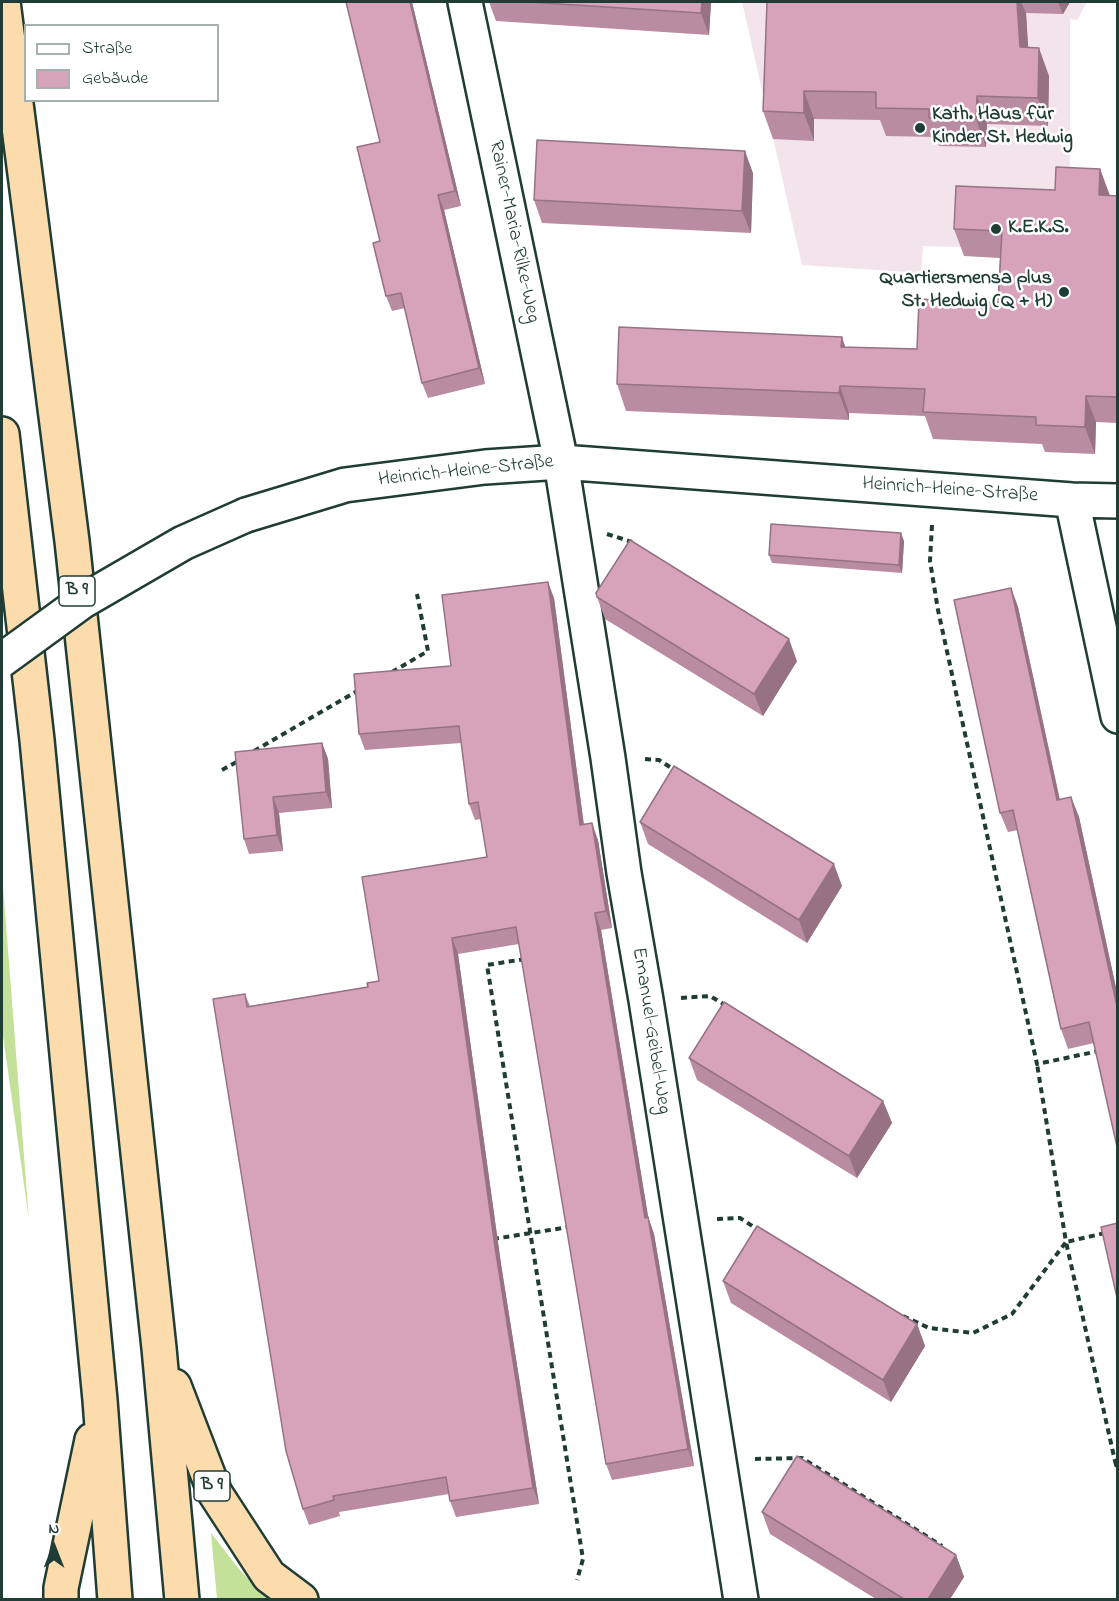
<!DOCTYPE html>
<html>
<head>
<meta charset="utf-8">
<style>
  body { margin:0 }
  #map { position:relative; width:1119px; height:1601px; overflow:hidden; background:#fff; font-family:"Indie Flower",sans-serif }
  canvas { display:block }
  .frame { position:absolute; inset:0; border:3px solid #1f3d34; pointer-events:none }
  .legend { position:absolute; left:24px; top:24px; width:195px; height:78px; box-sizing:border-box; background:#fff; border:2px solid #a5b1ae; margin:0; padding:8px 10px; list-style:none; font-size:18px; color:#1f3d34 }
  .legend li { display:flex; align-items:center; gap:12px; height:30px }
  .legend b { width:30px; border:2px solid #a5b1ae }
  .north { position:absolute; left:24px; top:1517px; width:60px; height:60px; -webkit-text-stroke:4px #fff; paint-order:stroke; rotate:0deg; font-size:16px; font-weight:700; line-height:24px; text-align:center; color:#1f3d34 }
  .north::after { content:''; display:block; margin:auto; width:21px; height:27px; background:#1f3d34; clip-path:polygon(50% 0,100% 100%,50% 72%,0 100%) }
</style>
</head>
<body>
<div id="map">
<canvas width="1119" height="1601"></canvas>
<div class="frame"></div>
<ul class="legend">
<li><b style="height:8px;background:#fff"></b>Straße</li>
<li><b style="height:16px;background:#d7a3bb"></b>Gebäude</li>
</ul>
<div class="north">N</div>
</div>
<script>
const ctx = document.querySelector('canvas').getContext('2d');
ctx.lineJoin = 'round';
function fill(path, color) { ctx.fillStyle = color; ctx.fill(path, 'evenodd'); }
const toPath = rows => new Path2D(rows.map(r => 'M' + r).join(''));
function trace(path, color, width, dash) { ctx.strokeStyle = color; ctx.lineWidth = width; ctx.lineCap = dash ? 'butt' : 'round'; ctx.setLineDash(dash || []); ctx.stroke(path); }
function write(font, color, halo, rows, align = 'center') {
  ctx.font = font + ' "Indie Flower",sans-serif'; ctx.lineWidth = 5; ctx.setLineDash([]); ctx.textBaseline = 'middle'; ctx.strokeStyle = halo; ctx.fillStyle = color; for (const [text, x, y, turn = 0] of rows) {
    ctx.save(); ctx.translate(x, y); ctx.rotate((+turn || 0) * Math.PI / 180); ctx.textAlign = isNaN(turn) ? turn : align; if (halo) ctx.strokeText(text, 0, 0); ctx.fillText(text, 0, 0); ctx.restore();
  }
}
const built = toPath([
  [742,2,1087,2,1077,20,1070,19,1070,177,1059,205,961,247,923,246,921,273,802,265]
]);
const green = toPath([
  [2,863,2,873,29,1220,2,1029],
  [211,1533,239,1569,267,1599,217,1599]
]);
const path = toPath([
  [932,525,930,561,938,610,1037,1064,1099,1051],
  [607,534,632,542],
  [392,672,428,651,417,594],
  [254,751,359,690],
  [645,759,659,760,676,771],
  [222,770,240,760],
  [525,959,487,965,583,1559,577,1580],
  [681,998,710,996,725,1005],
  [717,1219,740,1218,760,1231],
  [1105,1233,1066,1242,1115,1461,1118,1460],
  [493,1239,569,1227],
  [903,1316,929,1328,973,1333,1012,1314,1066,1242,1037,1064],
  [755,1459,802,1458,942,1546],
  [1115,1461,1118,1472]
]);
const minor = toPath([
  [465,2,561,462,608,758,624,873,646,1000,741,1600],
  [1072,500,1118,716],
  [246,515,345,485,485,467,561,462,1072,500,1118,501]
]);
const highway = toPath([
  [3,2,72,541,159,1348,182,1600],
  [2,434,37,740,100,1400,115,1600],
  [174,1386,215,1493,269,1576,301,1600],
  [61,1600,61,1588,92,1440]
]);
const minorBridge = toPath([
  [2,660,83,601,183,543,246,515]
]);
const wall = toPath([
  [412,2,461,206,444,210,485,384,428,398,422,383,405,308,392,311,386,296,380,241,380,142],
  [489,2,711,2,709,35,496,21],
  [767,2,1070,2,1063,14,1026,13,1028,48,1049,76,1048,126,987,124,986,147,939,146,936,137,886,136,880,120,814,119,814,141,773,139,763,111],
  [1100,169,1110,196,1118,196,1118,423,1096,422,1095,454,1045,452,1042,444,933,439,925,416,849,413,849,420,626,411,617,384,842,337,845,347,917,349,998,303,1000,258,964,256,954,229,1055,190],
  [753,173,751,233,542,223,534,200],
  [904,541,902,573,772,563,769,555],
  [1011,588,1018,607,1060,800,1071,797,1079,817,1118,997,1118,1151,1094,1043,1068,1049,1061,1029,1018,830,1008,832,1000,813],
  [597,597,797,661,763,716,605,619],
  [554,598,584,825,598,840,612,928,601,930,648,1217,654,1234,694,1466,612,1480,606,1464,519,944,458,954,501,1264,539,1504,456,1517,450,1501,449,1494,339,1512,340,1516,309,1525,303,1509,245,994,250,1006,368,987,379,981,487,857,481,819,475,820,469,804,461,743,365,750,359,734],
  [322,743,328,759,332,808,279,813,283,851,249,854,244,839,235,752],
  [640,822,842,886,807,943,648,844],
  [689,1058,883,1101,892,1123,857,1178,697,1080],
  [723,1281,917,1324,925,1346,891,1402,731,1303],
  [762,1512,956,1555,964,1577,950,1599,876,1599,770,1534]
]);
const shadedWall = toPath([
  [410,2,412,2,461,206,455,191],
  [702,2,711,2,709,35,701,13],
  [1017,2,1021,2,1026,13,1030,76,1020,47],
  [1058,2,1070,2,1063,14],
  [1039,48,1049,76,1048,126,1038,98],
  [804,91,814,119,814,141,804,113],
  [977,96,987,124,986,147,976,119],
  [745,151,753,173,751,233,742,211],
  [1100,169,1110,196,1099,195],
  [438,195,444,210,485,384,479,368],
  [842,337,851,364,841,347],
  [840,386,849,413,849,420,839,393],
  [1086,396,1096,422,1095,454,1085,427],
  [901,533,904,541,902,573,899,565],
  [548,582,554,598,586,842,580,825],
  [1011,588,1018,607,1064,820,1057,800],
  [789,639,797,661,763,716,754,694],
  [322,743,328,759,332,808,326,792],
  [273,797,279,813,283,851,277,835],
  [1071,797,1079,817,1118,997,1118,1011],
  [592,823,598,840,612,928,606,911],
  [834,864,842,886,807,943,799,920],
  [595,913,601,930,651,1234,645,1218],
  [452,938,458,954,501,1264,539,1504,533,1488,495,1247],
  [883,1101,892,1123,857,1178,849,1156],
  [648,1217,654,1234,694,1466,688,1449],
  [917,1324,925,1346,891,1402,883,1380],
  [956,1555,964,1577,950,1599,928,1599]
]);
const building = toPath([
  [346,2,410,2,455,191,438,195,479,368,422,383,401,293,386,296,373,243,380,241,357,147,380,142,346,2],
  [528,2,702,2,701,13,528,2],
  [767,2,1017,2,1020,47,1039,48,1038,98,977,96,976,119,929,118,929,109,876,108,876,92,804,91,804,113,763,111,767,2],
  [537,140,745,151,742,211,534,200,537,140],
  [1056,167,1100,169,1099,195,1118,196,1118,397,1086,396,1085,427,1036,425,1036,417,923,412,925,389,840,386,839,393,617,384,619,327,842,337,841,347,917,349,919,299,998,303,1002,231,954,229,956,186,1055,190,1056,167],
  [771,524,901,533,899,565,769,555,771,524],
  [630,540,789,639,754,694,597,597,596,593,630,540],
  [548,582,580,825,592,823,606,911,595,913,645,1218,648,1217,688,1449,606,1464,516,927,452,938,495,1247,533,1488,450,1501,446,1477,333,1496,334,1500,303,1509,286,1451,213,999,245,994,247,1007,368,987,367,983,379,981,362,877,487,857,478,802,469,804,459,726,359,734,354,674,451,666,442,595,548,582],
  [1011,588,1057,800,1071,797,1118,1011,1118,1151,1089,1022,1061,1029,1013,810,1000,813,954,600,1011,588],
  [322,743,326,792,273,797,277,835,244,839,235,752,322,743],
  [674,766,834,864,799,920,640,822,674,766],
  [724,1002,883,1101,849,1156,689,1058,724,1002],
  [1118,1223,1118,1302,1101,1227,1118,1223],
  [757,1226,917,1324,883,1380,723,1281,757,1226],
  [797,1456,956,1555,928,1599,904,1599,762,1512,797,1456]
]);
const markers = [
  [920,128,6,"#1f3d34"],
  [996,229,6,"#1f3d34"],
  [1064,292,6,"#1f3d34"]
];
const shields = [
  [77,591,36],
  [212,1486,36]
];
const shieldNames = [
  ["B 9",77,591],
  ["B 9",212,1486]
];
const poiNames = [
  ["Kath. Haus für",932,116],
  ["Kinder St. Hedwig",932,139],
  ["K.E.K.S.",1008,229],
  ["Quartiersmensa plus",1052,280,"right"],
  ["St. Hedwig (Q + H)",1052,303,"right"]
];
const streetNames = [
  ["Rainer-Maria-Rilke-Weg",513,232,78],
  ["Heinrich-Heine-Straße",466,472,-6],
  ["Heinrich-Heine-Straße",950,491,4],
  ["Emanuel-Geibel-Weg",650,1031,81]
];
fill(built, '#f3e3eb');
fill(green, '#c3e199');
trace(minor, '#1f3d34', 38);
trace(highway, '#1f3d34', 38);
trace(path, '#1f3d34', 4, [6, 4.5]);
trace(minor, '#fff', 33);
trace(highway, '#fcdcac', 33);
trace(minorBridge, '#1f3d34', 38, []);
trace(minorBridge, '#fff', 33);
fill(wall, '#b98ca1');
fill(shadedWall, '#967283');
fill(building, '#d7a3bb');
trace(building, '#967283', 1.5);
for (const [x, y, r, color] of markers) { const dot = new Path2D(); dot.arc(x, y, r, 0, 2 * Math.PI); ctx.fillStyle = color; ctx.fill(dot); trace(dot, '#fff', 2); }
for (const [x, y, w] of shields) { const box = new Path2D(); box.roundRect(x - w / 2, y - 15, w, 30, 4.5); ctx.fillStyle = '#fff'; ctx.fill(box); trace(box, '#1f3d34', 1.5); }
write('bold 18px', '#1f3d34', null, shieldNames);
write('bold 20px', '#1f3d34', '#fff', poiNames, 'left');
write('20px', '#1f3d34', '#fff', streetNames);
</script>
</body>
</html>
